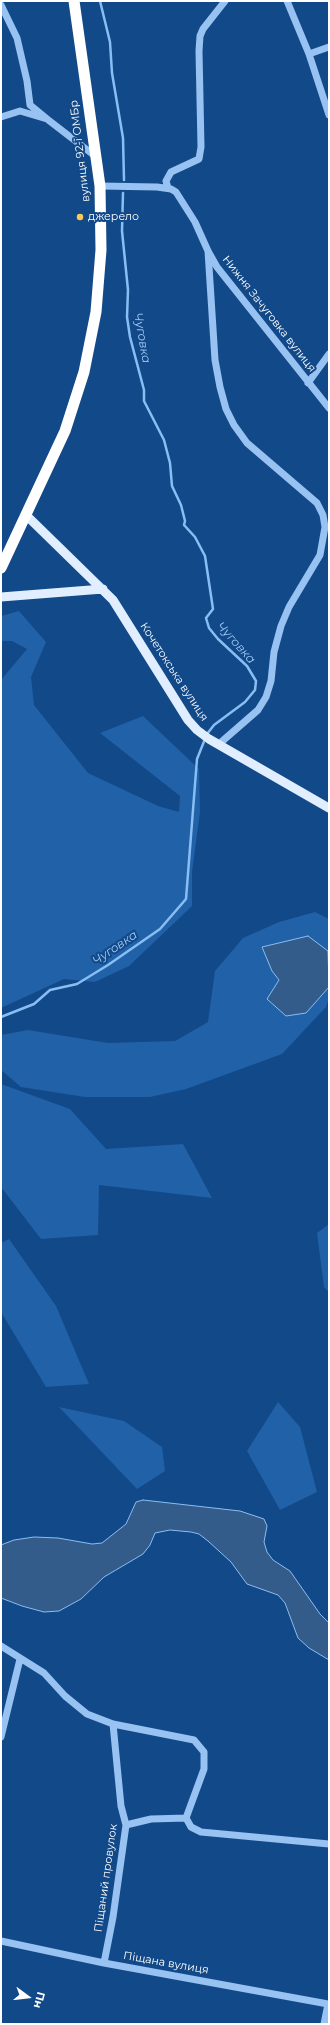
<!DOCTYPE html>
<html>
<head>
<meta charset="utf-8">
<style>
  body { margin:0 }
  #map { position:relative; width:330px; height:2025px; overflow:hidden; background:#124989; font-family:Montserrat,sans-serif }
  canvas { display:block }
  .frame { position:absolute; inset:0; border:2px solid #fff; pointer-events:none }
  .north { position:absolute; left:8px; top:1977px; width:40px; height:40px; -webkit-text-stroke:3px #124989; paint-order:stroke; rotate:105deg; font-size:11px; font-weight:700; line-height:16px; text-align:center; color:#fff }
  .north::after { content:''; display:block; margin:auto; width:14px; height:18px; background:#fff; clip-path:polygon(50% 0,100% 100%,50% 72%,0 100%) }
</style>
</head>
<body>
<div id="map">
<canvas width="330" height="2025"></canvas>
<div class="frame"></div>
<div class="north">Пн</div>
</div>
<script>
const ctx = document.querySelector('canvas').getContext('2d');
ctx.lineJoin = 'round';
function fill(path, color) { ctx.fillStyle = color; ctx.fill(path, 'evenodd'); }
const toPath = rows => new Path2D(rows.map(r => 'M' + r).join(''));
function trace(path, color, width, dash) { ctx.strokeStyle = color; ctx.lineWidth = width; ctx.lineCap = dash ? 'butt' : 'round'; ctx.setLineDash(dash || []); ctx.stroke(path); }
function write(font, color, halo, rows, align = 'center') {
  ctx.font = font + ' Montserrat,sans-serif'; ctx.lineWidth = 4; ctx.setLineDash([]); ctx.textBaseline = 'middle'; ctx.strokeStyle = halo; ctx.fillStyle = color; for (const [text, x, y, turn = 0] of rows) {
    ctx.save(); ctx.translate(x, y); ctx.rotate((+turn || 0) * Math.PI / 180); ctx.textAlign = isNaN(turn) ? turn : align; if (halo) ctx.strokeText(text, 0, 0); ctx.fillText(text, 0, 0); ctx.restore();
  }
}
const green = toPath([
  [19,611,46,642,31,677,34,705,88,773,158,806,179,812,180,796,100,733,143,716,199,769,200,812,192,872,192,906,129,966,95,982,64,979,1,1008,1,680,27,649,12,641,1,641,1,616],
  [315,912,329,919,329,998,326,1007,282,1054,186,1089,150,1097,85,1097,21,1087,1,1070,1,1035,28,1030,108,1043,175,1041,208,1022,215,971,243,938,279,922],
  [1,1084,70,1109,106,1149,183,1144,212,1198,99,1185,98,1235,41,1239,1,1187],
  [329,1224,329,1292,324,1287,317,1233],
  [9,1239,56,1306,89,1384,46,1387,1,1312,1,1243],
  [278,1402,300,1427,317,1492,280,1510,247,1451],
  [59,1407,124,1421,162,1447,165,1471,137,1489]
]);
const water = toPath([
  [308,936,328,951,329,987,306,1013,286,1016,267,999,279,980,272,971,262,947,308,936],
  [143,1500,240,1511,264,1519,267,1526,264,1542,267,1552,273,1560,290,1571,320,1614,329,1623,329,1660,309,1648,298,1638,285,1603,278,1595,247,1584,231,1562,208,1541,199,1534,191,1532,170,1530,155,1533,150,1545,143,1554,104,1577,81,1599,59,1611,44,1612,22,1606,1,1598,1,1545,14,1540,34,1537,58,1538,92,1544,102,1543,126,1524,136,1502,143,1500]
]);
const stream = toPath([
  [100,1,110,42,112,73,123,138,124,180],
  [123,193,122,231,128,290,127,317,130,337,144,390,144,401,164,440,170,463,172,486,181,505,185,521,184,525,195,537,205,556,213,609,206,618,209,628,218,639,247,666,256,681,255,690,245,702,214,725,207,734],
  [1,1017,34,1004,50,990,77,984,108,965,160,929,186,899,197,759,205,739]
]);
const minor = toPath([
  [287,1,309,54,329,115],
  [1,5,17,38,27,81,30,105,47,119],
  [309,54,329,47],
  [1,117,20,111,47,119,95,156],
  [100,186,157,187,171,189,176,192,195,222,208,251,217,267,329,408],
  [168,188,166,181,171,172,199,159,201,147,199,51,200,36,203,29,225,1],
  [208,251,215,360,220,387,226,409,234,425,247,443,317,503,323,515,325,527,320,555,289,607,281,626,274,652,271,681,266,697,258,710,219,744],
  [308,383,329,354],
  [1,1646,44,1673,65,1696,87,1714,113,1724,194,1740,204,1752,204,1769,186,1818,191,1827,201,1832,329,1844],
  [1,1737,20,1659],
  [126,1825,151,1819,186,1818],
  [1,1941,104,1963,328,2004,324,2024],
  [104,1963,113,1917,126,1825,121,1806,113,1724]
]);
const major = toPath([
  [27,516,113,600,188,720,197,730,209,739,329,808],
  [1,597,103,589]
]);
const highway = toPath([
  [1,568,65,431,84,372,96,312,101,250,100,186,74,1]
]);
const markers = [
  [80,217,4,"#ffc957"]
];
const streetNames = [
  ["вулиця 92-ї ОМБр",80,151,-97],
  ["Нижня Зачуговка вулиця",269,314,52],
  ["Кочетокська вулиця",174,672,57],
  ["Піщаний провулок",106,1878,-82],
  ["Піщана вулиця",166,1963,10]
];
const poiNames = [
  ["джерело",88,217]
];
const waterNames = [
  ["Чуговка",142,338,80],
  ["Чуговка",236,643,48],
  ["Чуговка",115,948,-34]
];
fill(green, '#2061a8');
fill(water, '#335c8b');
trace(water, '#89bef4', 1);
trace(stream, '#89bef4', 2.5);
trace(minor, '#97c2f1', 7);
trace(major, '#e1eeff', 9);
trace(highway, '#fff', 11);
for (const [x, y, r, color] of markers) { const dot = new Path2D(); dot.arc(x, y, r, 0, 2 * Math.PI); ctx.fillStyle = color; ctx.fill(dot); trace(dot, '#124989', 1.5); }
write('11px', '#fff', '#124989', streetNames);
write('11px', '#fff', '#124989', poiNames, 'left');
write('italic 12px', '#a3ccf8', '#124989', waterNames);
</script>
</body>
</html>
